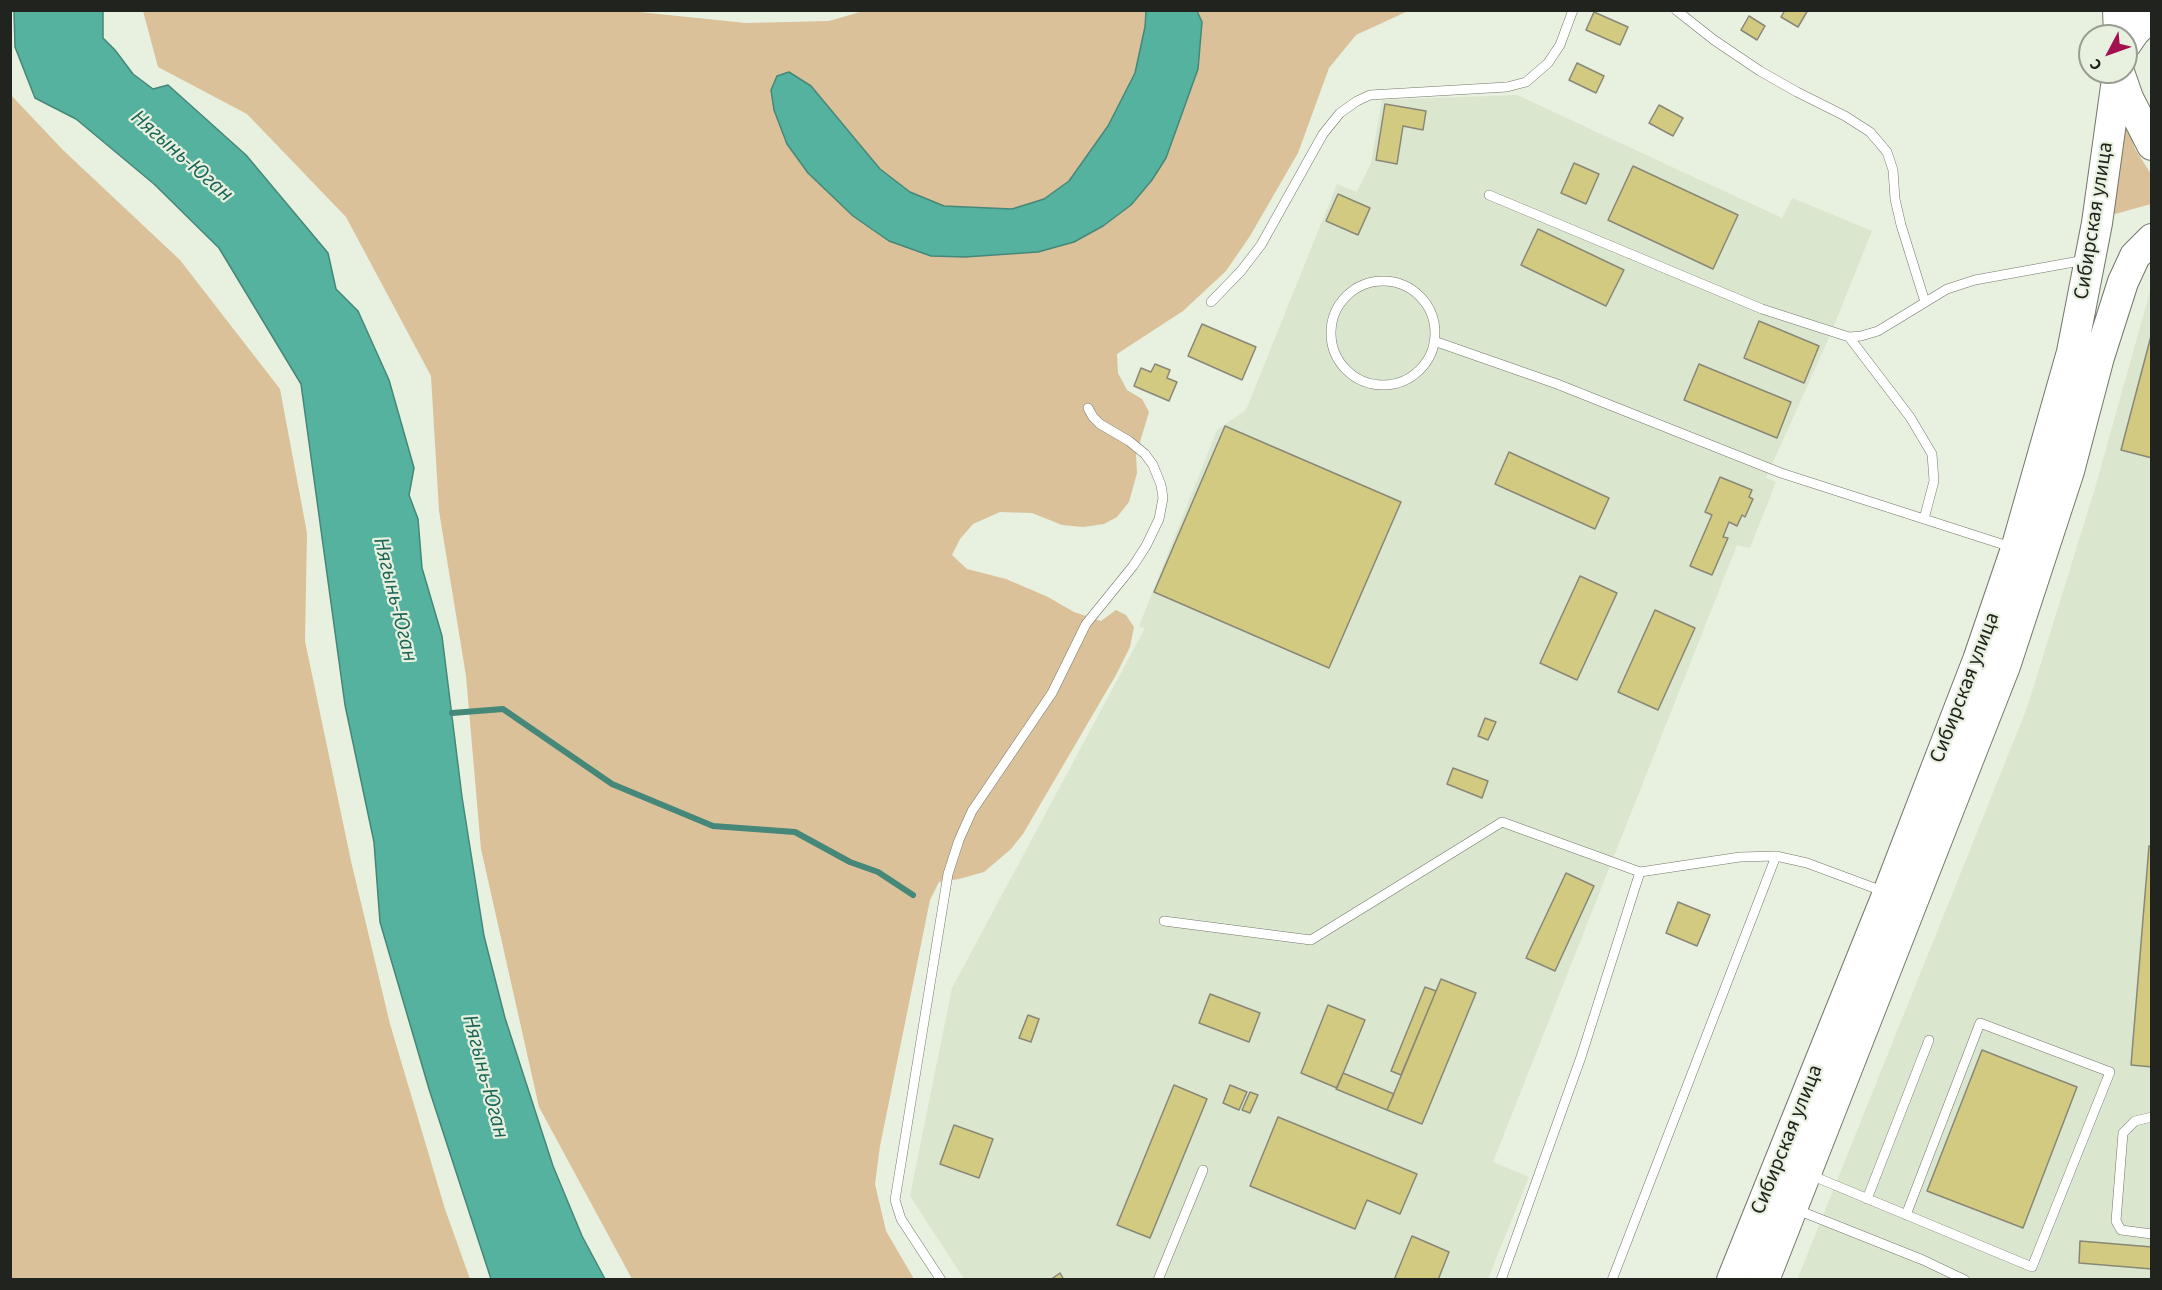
<!DOCTYPE html>
<html>
<head>
<meta charset="utf-8">
<style>
  body { margin:0 }
  #map { position:relative; width:2162px; height:1290px; overflow:hidden; background:#e8f0df; font-family:"Source Sans 3",sans-serif }
  canvas { display:block }
  .frame { position:absolute; inset:0; border:12px solid #21241e; pointer-events:none }
  .north { position:absolute; left:2078px; top:24px; width:60px; height:60px; box-sizing:border-box; background:#e8f0df; border:2px solid #989e92; border-radius:50%; rotate:229deg; font-size:16px; font-weight:700; line-height:24px; text-align:center; color:#21241e }
  .north::after { content:''; display:block; margin:auto; width:21px; height:27px; background:#a41151; clip-path:polygon(50% 0,100% 100%,50% 72%,0 100%) }
</style>
</head>
<body>
<div id="map">
<canvas width="2162" height="1290"></canvas>
<div class="frame"></div>
<div class="north">С</div>
</div>
<script>
const ctx = document.querySelector('canvas').getContext('2d');
ctx.lineJoin = 'round';
function fill(path, color) { ctx.fillStyle = color; ctx.fill(path, 'evenodd'); }
const toPath = rows => new Path2D(rows.map(r => 'M' + r).join(''));
function trace(path, color, width, dash) { ctx.strokeStyle = color; ctx.lineWidth = width; ctx.lineCap = dash ? 'butt' : 'round'; ctx.setLineDash(dash || []); ctx.stroke(path); }
function write(font, color, halo, rows, align = 'center') {
  ctx.font = font + ' "Source Sans 3",sans-serif'; ctx.lineWidth = 4.5; ctx.setLineDash([]); ctx.textBaseline = 'middle'; ctx.strokeStyle = halo; ctx.fillStyle = color; for (const [text, x, y, turn = 0] of rows) {
    ctx.save(); ctx.translate(x, y); ctx.rotate((+turn || 0) * Math.PI / 180); ctx.textAlign = isNaN(turn) ? turn : align; if (halo) ctx.strokeText(text, 0, 0); ctx.fillText(text, 0, 0); ctx.restore();
  }
}
const built = toPath([
  [1517,95,1782,218,1792,198,1872,231,1831,333,1766,478,1776,482,1750,548,1737,545,1493,1162,1529,1177,1488,1279,964,1279,910,1196,952,988,1145,628,1139,626,1217,430,1246,410,1337,184,1357,192,1371,163,1382,100],
  [2151,288,2151,1279,1797,1280,2027,708,2095,488]
]);
const green = toPath([
  [620,10,746,23,829,21,867,10,1146,11,1145,27,1135,73,1108,126,1069,181,1044,199,1012,209,944,206,910,192,880,169,811,86,787,144,1038,252,1074,242,1103,226,1131,205,1152,180,1166,158,1198,69,1202,22,1197,11,1408,11,1356,35,1329,68,1298,153,1250,236,1226,271,1183,311,1117,354,1118,373,1127,390,1142,399,1149,412,1136,455,1137,473,1129,502,1117,517,1104,524,1083,527,1062,525,1032,513,1000,512,973,524,960,539,952,555,967,569,1006,579,1048,597,1074,612,1101,621,1116,610,1126,615,1134,627,1130,647,1116,675,1023,834,1011,849,984,872,959,879,939,882,930,900,880,1146,875,1184,886,1231,914,1279,632,1279,539,1107,481,849,466,676,439,511,431,376,346,217,247,114,158,67,143,11],
  [10,94,63,150,180,260,280,389,307,533,305,641,351,861,390,1024,445,1209,470,1279,11,1279],
  [2124,124,2128,126,2135,149,2151,174,2151,204,2115,214,2112,211]
]);
const water = toPath([
  [14,11,103,11,103,38,115,50,133,74,153,89,168,85,246,155,328,253,336,289,358,311,389,380,414,468,409,495,418,519,422,568,442,636,462,797,484,936,505,1018,553,1166,582,1236,605,1279,491,1279,429,1089,380,922,374,842,345,705,301,384,219,248,154,184,76,119,35,98,15,47,14,11],
  [1146,11,1197,11,1202,22,1198,69,1166,158,1152,180,1131,205,1103,226,1074,242,1038,252,965,257,931,256,889,241,853,216,808,173,787,144,774,110,771,90,777,76,789,72,811,86,880,169,910,192,944,206,1012,209,1044,199,1069,181,1108,126,1135,73,1145,27,1146,11]
]);
const stream = toPath([
  [452,713,503,709,612,784,713,826,795,832,850,862,878,872,913,895]
]);
const building = toPath([
  [1785,10,1808,10,1798,27,1781,17,1785,10],
  [1594,12,1628,27,1620,45,1586,30,1594,12],
  [1749,16,1765,26,1757,40,1741,30,1749,16],
  [1577,63,1604,76,1596,93,1569,80,1577,63],
  [1385,104,1426,111,1423,130,1403,126,1397,164,1376,160,1385,104],
  [1659,105,1683,118,1673,136,1649,123,1659,105],
  [1574,163,1599,174,1586,204,1561,193,1574,163],
  [1633,166,1738,215,1713,269,1608,220,1633,166],
  [1338,194,1370,208,1358,235,1326,221,1338,194],
  [1538,229,1624,270,1606,306,1521,265,1538,229],
  [1759,321,1819,346,1804,383,1744,358,1759,321],
  [1202,324,1256,347,1242,380,1188,356,1202,324],
  [2151,336,2152,336,2152,458,2121,450,2151,336],
  [1155,364,1170,370,1167,378,1177,382,1169,401,1134,386,1141,368,1151,372,1155,364],
  [1699,364,1791,402,1777,438,1684,400,1699,364],
  [1225,426,1401,502,1329,668,1154,592,1225,426],
  [1509,452,1609,498,1595,529,1495,484,1509,452],
  [1720,477,1752,490,1749,497,1753,499,1745,517,1742,515,1737,526,1729,522,1723,537,1728,538,1712,575,1690,566,1712,515,1705,512,1720,477],
  [1580,576,1617,593,1577,680,1540,663,1580,576],
  [1655,610,1695,628,1658,710,1618,692,1655,610],
  [1485,718,1496,722,1488,740,1478,736,1485,718],
  [1453,768,1488,781,1482,798,1447,784,1453,768],
  [2149,846,2152,846,2152,1067,2131,1065,2149,846],
  [1566,873,1594,886,1555,971,1526,958,1566,873],
  [1678,902,1710,915,1697,946,1666,933,1678,902],
  [1441,979,1476,993,1422,1124,1387,1110,1441,979],
  [1425,987,1436,991,1401,1075,1391,1071,1425,987],
  [1210,994,1260,1013,1249,1042,1199,1023,1210,994],
  [1328,1005,1365,1020,1337,1088,1301,1073,1328,1005],
  [1028,1015,1039,1019,1031,1042,1019,1038,1028,1015],
  [1982,1050,2077,1087,2023,1228,1927,1191,1982,1050],
  [1343,1073,1394,1094,1387,1110,1336,1089,1343,1073],
  [1174,1085,1207,1099,1150,1238,1117,1225,1174,1085],
  [1230,1085,1247,1092,1239,1110,1223,1103,1230,1085],
  [1250,1092,1258,1095,1250,1113,1242,1110,1250,1092],
  [1278,1117,1417,1174,1400,1214,1367,1200,1355,1229,1250,1186,1278,1117],
  [954,1125,993,1139,979,1178,940,1164,954,1125],
  [1412,1236,1449,1252,1438,1280,1394,1280,1412,1236],
  [2080,1241,2152,1247,2152,1269,2079,1263,2080,1241],
  [1060,1273,1064,1280,1050,1280,1060,1273]
]);
const lane = toPath([
  [1676,10,1714,40,1760,71,1797,92,1845,116,1870,132,1887,152,1893,170,1895,199,1901,225,1925,302],
  [1489,195,1762,309,1849,337,1861,336,1878,331,1947,289,1975,280,2085,260],
  '1331 333a52 52 0 1 1 104 0a52 52 0 1 1-104 0Z',
  [1211,302,1241,271,1261,245,1323,134,1340,113,1357,101,1370,95,1507,87,1526,82,1548,63,1560,45,1573,10],
  [1849,337,1910,417,1932,454,1934,481,1924,519],
  [1434,341,1557,384,1781,473,2011,547],
  [1164,921,1311,940,1502,822,1640,872,1740,857,1776,856,1807,863,1885,892],
  [2152,1117,2135,1121,2123,1133,2116,1221,2121,1230,2152,1234],
  [1808,1174,2032,1267,2110,1072,1980,1023,1906,1215],
  [1867,1199,1929,1040],
  [1795,1209,1923,1260,1965,1280],
  [941,1280,901,1219,895,1200,948,874,959,840,972,811,1052,693,1086,624,1133,566,1146,546,1159,519,1163,498,1161,485,1153,465,1145,454,1129,441,1100,424,1093,417,1088,408],
  [1158,1280,1203,1170],
  [1501,1280,1581,1057,1640,872],
  [1612,1280,1776,856]
]);
const primary = toPath([
  [2118,10,2119,36],
  [2126,44,2135,31,2152,15],
  [2119,72,2128,98,2152,145],
  [1732,1280,1888,893,1978,660,2016,549,2072,352,2097,223,2118,72],
  [1764,1280,2005,666,2069,471,2099,357,2123,282,2135,256,2152,239]
]);
const streetNames = [
  ["Сибирская улица",2095,221,-81],
  ["Сибирская улица",1966,688,-69],
  ["Сибирская улица",1788,1140,-68]
];
const waterNames = [
  ["Нягынь-Юган",181,157,41],
  ["Нягынь-Юган",394,600,76],
  ["Нягынь-Юган",484,1077,75]
];
fill(built, '#dbe6cf');
fill(green, '#dbc199');
fill(water, '#55b29e');
trace(water, '#458778', 1.5);
trace(stream, '#458778', 6);
fill(building, '#d2ca81');
trace(building, '#898777', 1.5);
trace(lane, '#71786a', 10);
trace(primary, '#71786a', 32);
trace(lane, '#fff', 9);
trace(primary, '#fff', 30);
write('21px', '#21241e', '#e8f0df', streetNames);
write('italic 22px', '#1b6557', '#e8f0df', waterNames);
</script>
</body>
</html>
